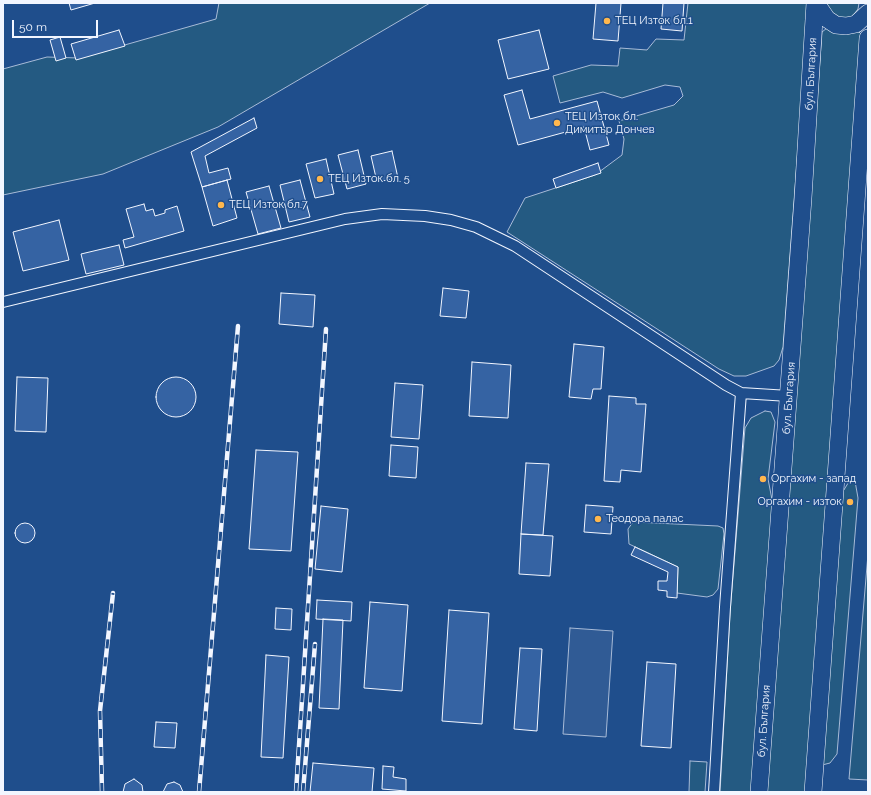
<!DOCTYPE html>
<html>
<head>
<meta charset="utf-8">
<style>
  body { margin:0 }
  #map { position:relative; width:871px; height:795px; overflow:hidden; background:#1f4e8c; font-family:Raleway,sans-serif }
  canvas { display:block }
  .frame { position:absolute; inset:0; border:4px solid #f2f6ff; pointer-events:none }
  .scale { position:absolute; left:12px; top:20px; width:86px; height:18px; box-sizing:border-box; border:2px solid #f2f6ff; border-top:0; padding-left:5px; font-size:12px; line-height:14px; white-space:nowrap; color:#f2f6ff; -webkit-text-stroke:3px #1f4e8c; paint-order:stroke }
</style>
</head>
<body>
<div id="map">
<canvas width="871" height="795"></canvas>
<div class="frame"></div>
<div class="scale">50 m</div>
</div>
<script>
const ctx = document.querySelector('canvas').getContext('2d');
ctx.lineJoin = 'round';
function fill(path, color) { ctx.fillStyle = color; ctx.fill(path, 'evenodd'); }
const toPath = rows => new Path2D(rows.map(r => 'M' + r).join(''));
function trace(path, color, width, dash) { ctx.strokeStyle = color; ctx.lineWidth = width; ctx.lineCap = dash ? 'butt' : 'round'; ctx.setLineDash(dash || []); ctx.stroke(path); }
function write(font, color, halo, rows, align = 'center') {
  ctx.font = font + ' Raleway,sans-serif'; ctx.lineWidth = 3; ctx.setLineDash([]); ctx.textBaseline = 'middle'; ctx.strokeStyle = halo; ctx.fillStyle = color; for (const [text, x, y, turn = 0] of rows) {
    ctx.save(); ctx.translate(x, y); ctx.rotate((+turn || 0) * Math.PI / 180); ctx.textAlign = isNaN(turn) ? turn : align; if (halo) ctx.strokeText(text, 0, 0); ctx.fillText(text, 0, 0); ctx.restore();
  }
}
const green = toPath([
  [219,3,430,3,218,127,103,174,3,195,3,69,47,57,79,58,216,19,219,3],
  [688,3,809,3,783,347,779,360,774,366,746,376,734,376,719,369,507,232,525,198,595,175,622,155,624,139,619,121,674,105,683,96,680,87,665,85,622,98,603,92,560,103,553,76,591,65,618,66,620,48,647,50,656,39,684,40,688,3],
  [825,3,859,3,858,9,852,17,843,20,834,17,825,3],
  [827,28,858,31,861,34,808,792,767,792,822,32,827,28],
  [765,411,771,412,775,422,768,479,774,510,752,792,720,792,730,613,745,428,751,418,765,411],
  [850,480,855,481,858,498,837,754,830,763,822,765,842,493,850,480],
  [633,522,718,526,723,528,724,534,718,589,713,595,707,597,677,593,678,567,629,544,628,529,633,522],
  [868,554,868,780,849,779,868,554],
  [690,761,707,762,705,792,689,792,690,761]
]);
const parking = toPath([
  [570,628,613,631,606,737,563,734,570,628]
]);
const building = toPath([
  [69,3,95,3,71,10,69,3],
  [596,3,621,3,618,41,593,39,596,3],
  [663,3,684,3,682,31,661,29,663,3],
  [119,30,125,46,76,60,71,44,119,30],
  [539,30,549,69,508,79,498,40,539,30],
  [60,37,66,58,56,61,50,40,60,37],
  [522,90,530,119,597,101,609,145,590,150,584,127,518,145,504,95,522,90],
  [254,118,257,128,205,156,209,173,228,168,231,179,202,187,191,152,254,118],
  [358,150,366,184,347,189,338,155,358,150],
  [392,151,398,178,377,182,371,156,392,151],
  [326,159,334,194,315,198,306,164,326,159],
  [598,163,601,173,556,188,553,179,598,163],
  [227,180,237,218,213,226,202,187,227,180],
  [300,180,310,217,289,222,280,185,300,180],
  [269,186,281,228,258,234,246,192,269,186],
  [144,204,146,211,153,209,155,216,165,213,165,210,177,206,184,231,125,248,123,240,134,237,126,209,144,204],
  [59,220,69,260,23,271,13,232,59,220],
  [119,245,124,265,86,274,81,254,119,245],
  [443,288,469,291,466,318,440,316,443,288],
  [281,293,315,295,313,327,279,324,281,293],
  [574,344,604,347,601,389,593,389,591,399,569,397,574,344],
  [472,362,511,365,508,418,469,416,472,362],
  [17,377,48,378,46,432,15,431,17,377],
  '156 397a20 20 0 1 1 40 0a20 20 0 1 1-40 0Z',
  [395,383,423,385,419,439,391,437,395,383],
  [609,396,636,398,636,404,646,404,641,472,621,470,620,482,604,481,609,396],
  [391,445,418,447,416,478,389,476,391,445],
  [256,450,298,452,291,551,249,549,256,450],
  [526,463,549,464,543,535,521,534,526,463],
  [586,505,613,507,611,534,584,532,586,505],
  [321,506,348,509,342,572,315,569,321,506],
  '15 533a10 10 0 1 1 20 0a10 10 0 1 1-20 0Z',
  [521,534,553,536,550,576,519,574,521,534],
  [635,547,678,567,677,598,667,597,667,591,658,590,658,581,667,581,668,572,631,555,635,547],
  [317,600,352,602,351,621,316,619,317,600],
  [370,602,408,605,402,691,364,688,370,602],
  [276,608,292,609,291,630,275,629,276,608],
  [449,610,489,613,482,724,442,721,449,610],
  [323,619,343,620,339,709,319,708,323,619],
  [520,648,542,649,537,731,514,729,520,648],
  [266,655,289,657,283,758,261,757,266,655],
  [647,662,676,664,671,748,641,746,647,662],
  [156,722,177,723,175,748,154,747,156,722],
  [313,763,374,768,372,792,310,792,313,763],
  [383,766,394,767,393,777,406,779,406,791,382,789,383,766],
  [134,779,142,785,143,792,123,792,125,784,134,779],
  [174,782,180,785,183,792,163,792,167,784,174,782]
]);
const minor = toPath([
  [3,302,345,219,382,214,425,216,451,220,476,227,515,246,726,385,741,393,789,396],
  [714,792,725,607,741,393]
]);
const trunk = toPath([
  [816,3,827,19,836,25,846,26,856,24,868,13],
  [759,792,803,198,815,3],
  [813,792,868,38]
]);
const rail = toPath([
  [102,792,100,711,113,593],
  [199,792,238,326],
  [296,792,326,329],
  [303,792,315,644]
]);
const markers = [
  [607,21,4,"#ffb74d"],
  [557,123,4,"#ffb74d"],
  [320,179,4,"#ffb74d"],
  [221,205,4,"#ffb74d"],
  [763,479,4,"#ffb74d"],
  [850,502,4,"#ffb74d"],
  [598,519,4,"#ffb74d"]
];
const poiNames = [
  ["ТЕЦ Изток бл.1",615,21],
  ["ТЕЦ Изток бл.",565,117],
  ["Димитър Дончев",565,130],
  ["ТЕЦ Изток бл. 5",328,179],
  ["ТЕЦ Изток бл.7",229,205],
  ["Оргахим - запад",771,479],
  ["Оргахим - изток",842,502,"right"],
  ["Теодора палас",606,519]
];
const streetNames = [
  ["бул. България",811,74,-87],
  ["бул. България",789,398,-86],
  ["бул. България",764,721,-86]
];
fill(green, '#245a82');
trace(green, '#a8bbd7', 1);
fill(parking, '#305b95');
trace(parking, '#a8bbd7', 1);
fill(building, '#3563a3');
trace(building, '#f2f6ff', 1);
trace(minor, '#f2f6ff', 12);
trace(trunk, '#f2f6ff', 18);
trace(minor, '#1f4e8c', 10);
trace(trunk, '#1f4e8c', 17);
trace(rail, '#f2f6ff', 4.5);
trace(rail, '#1f4e8c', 3, [9]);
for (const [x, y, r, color] of markers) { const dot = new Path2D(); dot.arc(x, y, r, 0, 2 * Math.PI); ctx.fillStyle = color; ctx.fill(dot); trace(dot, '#1f4e8c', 1.5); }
write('11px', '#f2f6ff', '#1f4e8c', poiNames, 'left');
write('11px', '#f2f6ff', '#1f4e8c', streetNames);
</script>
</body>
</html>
